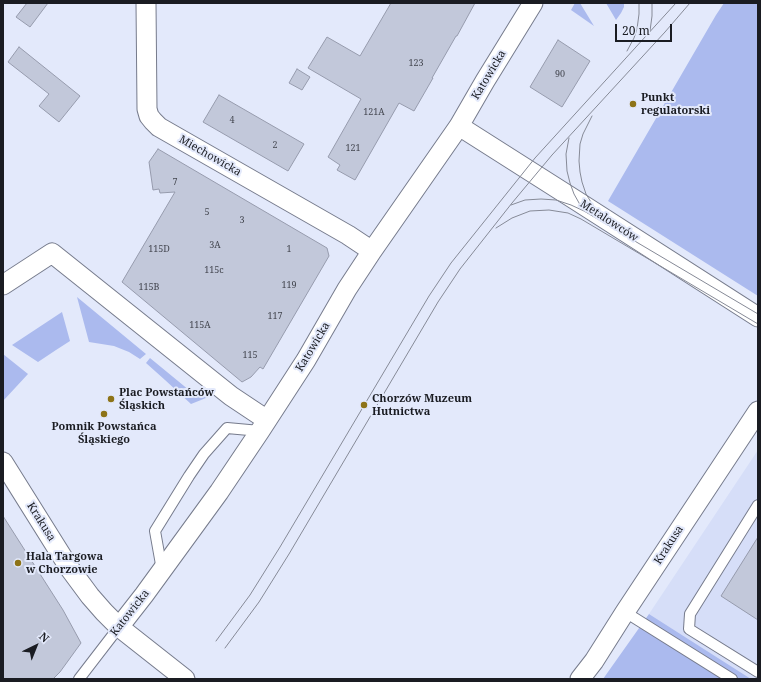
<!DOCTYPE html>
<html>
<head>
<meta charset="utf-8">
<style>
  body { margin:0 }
  #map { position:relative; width:761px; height:682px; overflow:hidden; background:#e3e9fb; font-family:"Noto Serif",serif }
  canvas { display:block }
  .frame { position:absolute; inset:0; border:4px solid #1a1c22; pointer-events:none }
  .north { position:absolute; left:16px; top:626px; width:40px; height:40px; -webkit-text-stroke:3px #e3e9fb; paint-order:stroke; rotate:43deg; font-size:11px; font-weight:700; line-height:16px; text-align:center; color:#1a1c22 }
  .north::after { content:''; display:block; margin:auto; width:14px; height:18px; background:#1a1c22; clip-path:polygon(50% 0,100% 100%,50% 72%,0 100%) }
  .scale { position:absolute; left:615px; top:24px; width:57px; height:18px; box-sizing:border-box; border:2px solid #1a1c22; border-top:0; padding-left:5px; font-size:12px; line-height:14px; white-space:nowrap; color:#1a1c22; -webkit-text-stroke:3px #e3e9fb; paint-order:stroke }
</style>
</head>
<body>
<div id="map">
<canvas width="761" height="682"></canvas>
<div class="frame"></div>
<div class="north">N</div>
<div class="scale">20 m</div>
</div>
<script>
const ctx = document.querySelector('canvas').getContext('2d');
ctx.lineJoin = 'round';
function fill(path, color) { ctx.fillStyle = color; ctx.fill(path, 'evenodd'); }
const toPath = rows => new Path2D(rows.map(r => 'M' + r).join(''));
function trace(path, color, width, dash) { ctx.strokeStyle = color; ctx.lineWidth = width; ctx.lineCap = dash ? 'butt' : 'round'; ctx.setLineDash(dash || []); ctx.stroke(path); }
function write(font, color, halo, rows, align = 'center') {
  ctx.font = font + ' "Noto Serif",serif'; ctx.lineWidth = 4; ctx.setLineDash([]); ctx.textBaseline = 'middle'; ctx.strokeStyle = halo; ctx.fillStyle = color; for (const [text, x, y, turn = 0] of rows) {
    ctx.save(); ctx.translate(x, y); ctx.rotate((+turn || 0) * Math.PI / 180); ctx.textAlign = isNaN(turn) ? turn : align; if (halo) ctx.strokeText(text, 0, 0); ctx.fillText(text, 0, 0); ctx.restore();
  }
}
const built = toPath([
  [758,450,758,679,751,679,649,614]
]);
const green = toPath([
  [575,3,580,3,594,26,571,10],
  [606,3,624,3,624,7,621,13,616,20],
  [724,3,758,3,758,296,608,201,716,15],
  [77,297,146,354,140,359,129,352,114,346,89,342],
  [62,312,70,341,56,350,38,362,12,345],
  [3,354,28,374,3,401],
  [150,358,195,395,212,390,216,394,191,404,165,380,146,363],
  [649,614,751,679,603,679]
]);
const building = toPath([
  [27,3,48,3,30,27,16,17,27,3],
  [391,3,475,3,457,36,456,36,432,78,433,78,414,111,399,103,355,180,337,170,340,165,328,157,361,99,308,68,327,37,360,56,391,3],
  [558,40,590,61,562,107,530,87,558,40],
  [19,47,80,96,59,122,39,106,49,94,8,62,19,47],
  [297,69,310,77,302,90,289,83,297,69],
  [219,95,304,144,288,171,203,122,219,95],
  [158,149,327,248,329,256,263,369,260,367,251,377,242,382,122,282,175,192,160,193,159,189,153,190,149,162,158,149],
  [3,516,63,610,81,643,60,672,53,679,3,679,3,516],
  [758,537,758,620,721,596,758,537]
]);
const service = toPath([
  [758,505,690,614,689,629,758,672],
  [162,570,155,531,189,476,204,454,227,428,260,431],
  [625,612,732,679],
  [79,679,119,627]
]);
const minor = toPath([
  [146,3,147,109,149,116,153,121,159,127,348,235,372,251],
  [459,126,577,201,758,317],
  [3,285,52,253,231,396,267,420],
  [3,462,70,569,90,596,104,612,119,627,185,679],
  [119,627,144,595,219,492,260,431,306,360,347,289,372,251,459,126,485,81,533,3],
  [580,679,594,661,625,612,758,411]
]);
const tram = toPath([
  [650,31,652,16,652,3],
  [627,51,634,38,637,29,639,14,639,3],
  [592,116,583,134,580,144,579,161,580,172,582,182,586,194,594,207,607,221],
  [569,138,566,154,567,171,570,183,574,194,583,210],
  [511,205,525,200,541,199,556,200,571,205,584,211,758,314],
  [496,228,512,218,530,211,549,210,568,213,581,219,758,324],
  [216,641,250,595,280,547,429,296,451,263,535,158,676,3],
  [225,648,259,602,289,554,438,302,460,269,512,203,552,155,665,32,690,3]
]);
const markers = [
  [633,104,4,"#8d7317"],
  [111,399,4,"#8d7317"],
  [364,405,4,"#8d7317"],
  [104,414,4,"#8d7317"],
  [18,563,4,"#8d7317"]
];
const numberNames = [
  ["123",416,63],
  ["90",560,74],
  ["121A",374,112],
  ["4",232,120],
  ["2",275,145],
  ["121",353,148],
  ["7",175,182],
  ["5",207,212],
  ["3",242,220],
  ["3A",215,245],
  ["115D",159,249],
  ["1",289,249],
  ["115c",214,270],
  ["119",289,285],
  ["115B",149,287],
  ["117",275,316],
  ["115A",200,325],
  ["115",250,355]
];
const streetNames = [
  ["Katowicka",489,75,-59],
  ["Miechowicka",210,156,30],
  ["Metalowców",609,221,33],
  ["Katowicka",313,347,-59],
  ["Krakusa",41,522,58],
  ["Krakusa",669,545,-57],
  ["Katowicka",130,613,-52]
];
const poiNames = [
  ["Punkt",641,98],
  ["regulatorski",641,111],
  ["Plac Powstańców",119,393],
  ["Śląskich",119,406],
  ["Chorzów Muzeum",372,399],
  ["Hutnictwa",372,412],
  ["Pomnik Powstańca",104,427,"center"],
  ["Śląskiego",104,440,"center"],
  ["Hala Targowa",26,557],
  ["w Chorzowie",26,570]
];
fill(built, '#d6def8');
fill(green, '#abbaee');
fill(building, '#c2c8da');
trace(building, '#969bad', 1);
trace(service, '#767b8c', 12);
trace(minor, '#767b8c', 21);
trace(service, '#fff', 10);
trace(minor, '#fff', 19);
trace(tram, '#868a97', 1);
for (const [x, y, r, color] of markers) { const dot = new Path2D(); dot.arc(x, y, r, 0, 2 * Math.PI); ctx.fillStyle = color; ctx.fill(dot); trace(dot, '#e3e9fb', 1.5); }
write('9px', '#444750', null, numberNames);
write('11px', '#1a1c22', '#e3e9fb', streetNames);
write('bold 11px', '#1a1c22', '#e3e9fb', poiNames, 'left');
</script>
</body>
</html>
